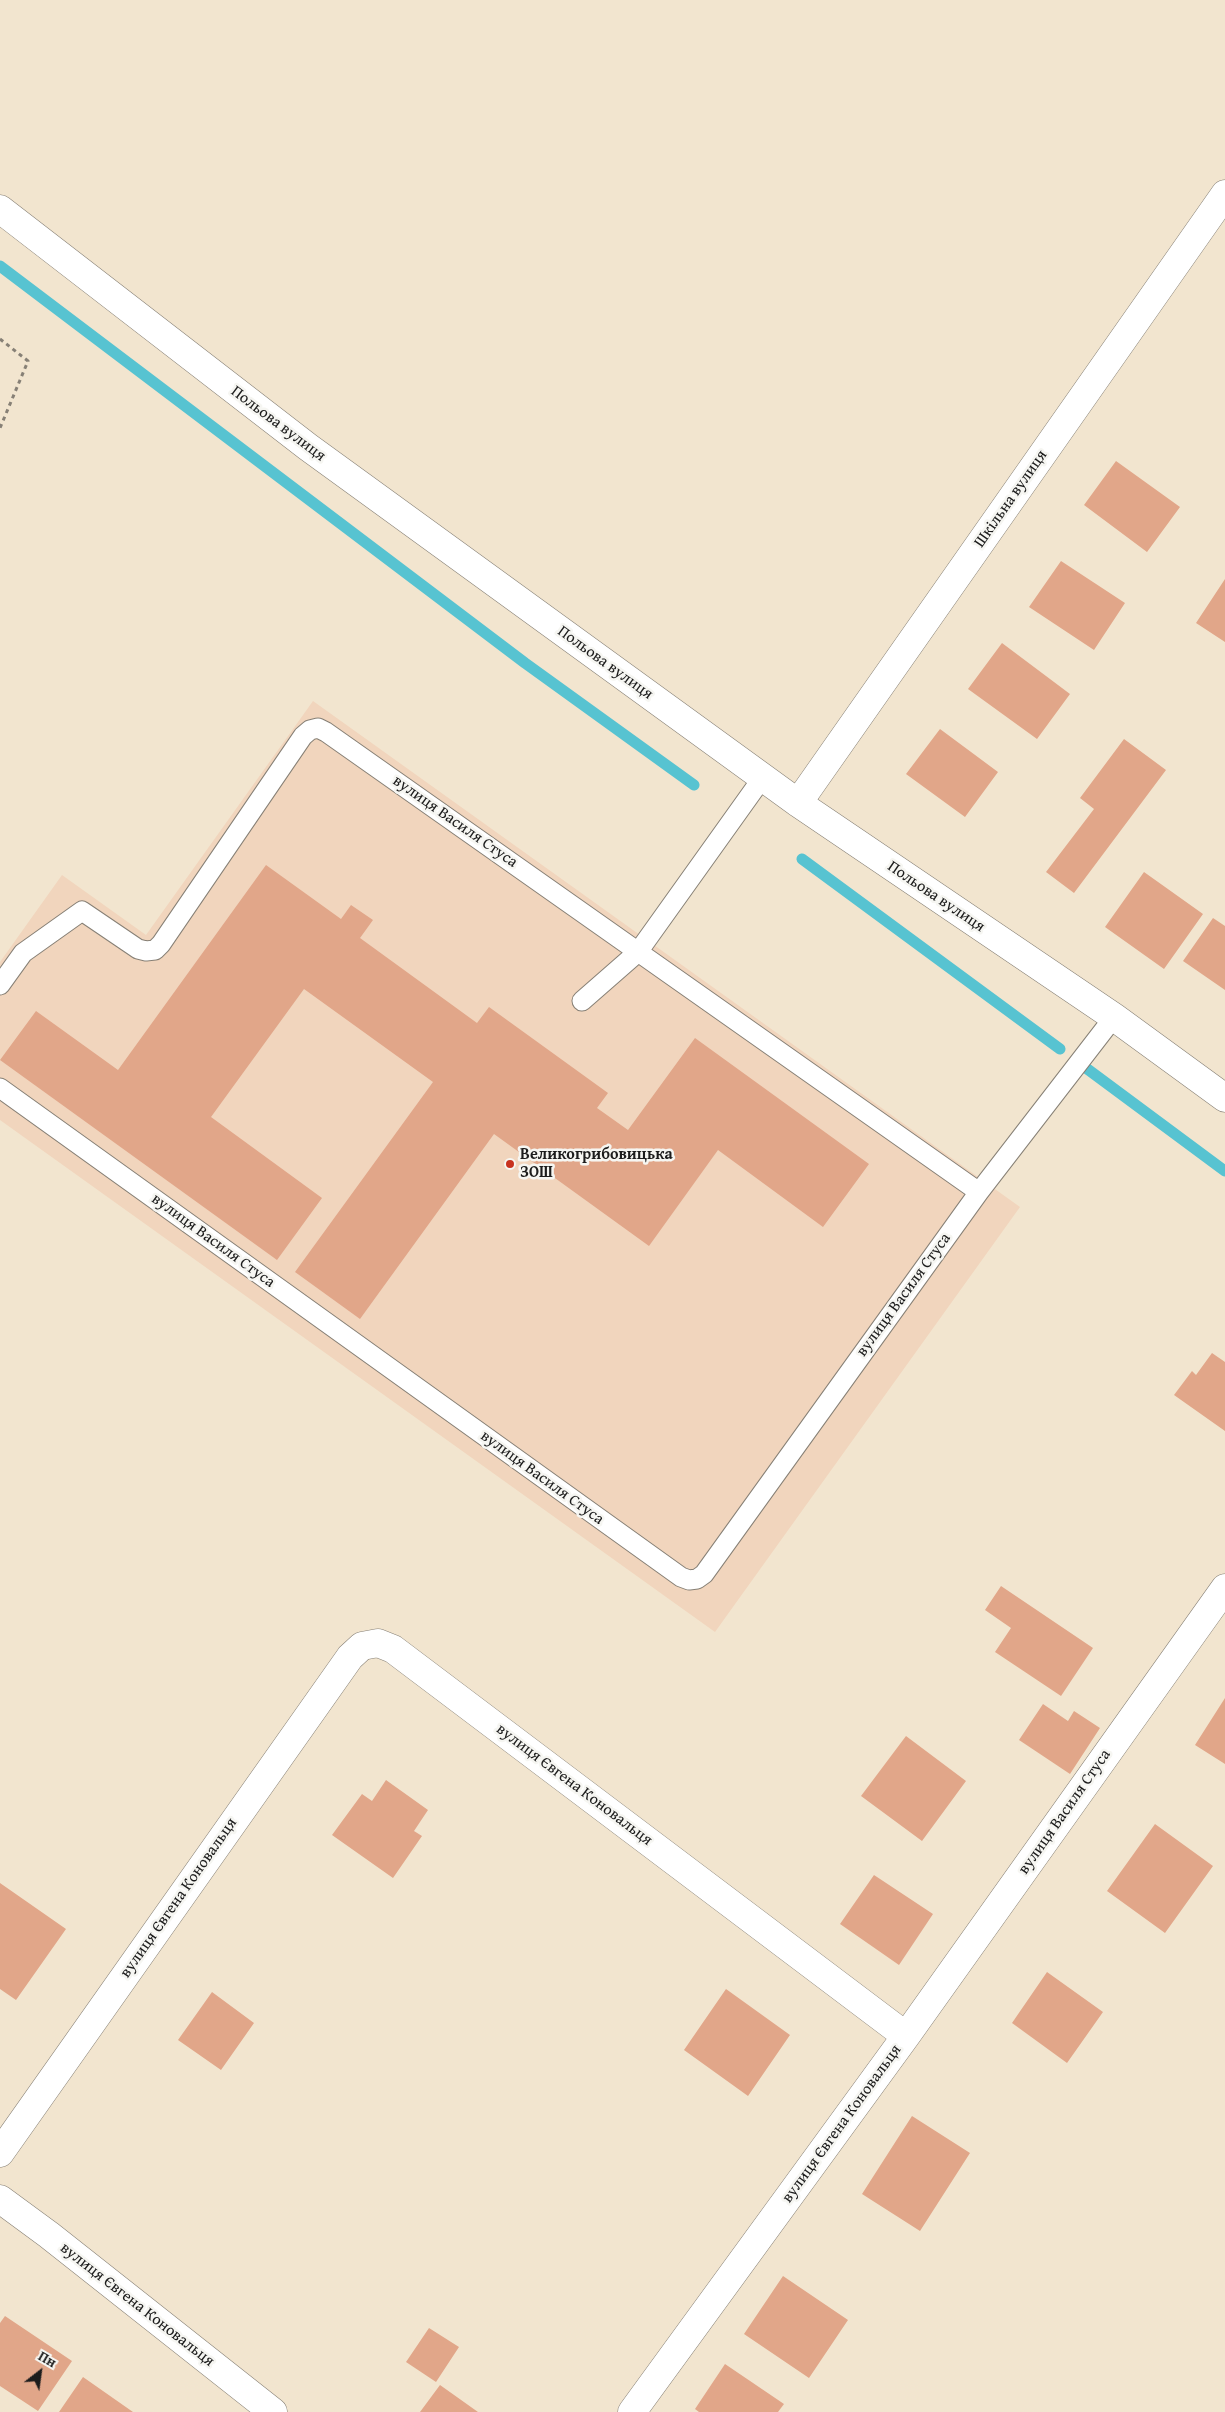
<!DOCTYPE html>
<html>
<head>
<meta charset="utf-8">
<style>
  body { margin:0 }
  #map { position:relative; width:1225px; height:2412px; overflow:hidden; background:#f2e5cf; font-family:"Gentium Book Plus",serif }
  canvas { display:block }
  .north { position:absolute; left:15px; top:2347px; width:50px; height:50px; -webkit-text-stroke:4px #f6f6f2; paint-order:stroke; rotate:30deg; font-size:14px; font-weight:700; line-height:20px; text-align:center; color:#1c1c1c }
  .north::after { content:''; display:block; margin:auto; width:18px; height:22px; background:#1c1c1c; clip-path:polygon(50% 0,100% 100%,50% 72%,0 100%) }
</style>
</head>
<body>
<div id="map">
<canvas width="1225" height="2412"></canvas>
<div class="north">Пн</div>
</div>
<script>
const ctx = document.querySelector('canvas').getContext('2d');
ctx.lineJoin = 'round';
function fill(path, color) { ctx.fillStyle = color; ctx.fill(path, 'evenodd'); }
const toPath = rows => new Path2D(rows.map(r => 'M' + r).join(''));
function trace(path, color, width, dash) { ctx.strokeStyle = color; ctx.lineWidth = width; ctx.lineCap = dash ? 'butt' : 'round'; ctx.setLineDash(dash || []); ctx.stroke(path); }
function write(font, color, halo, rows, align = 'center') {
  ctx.font = font + ' "Gentium Book Plus",serif'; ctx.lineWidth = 5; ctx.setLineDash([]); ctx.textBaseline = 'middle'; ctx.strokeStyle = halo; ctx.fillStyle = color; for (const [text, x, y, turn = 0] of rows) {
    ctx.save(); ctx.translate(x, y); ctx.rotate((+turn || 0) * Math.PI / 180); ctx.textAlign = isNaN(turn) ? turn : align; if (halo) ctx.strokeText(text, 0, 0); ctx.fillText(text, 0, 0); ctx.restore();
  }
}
const built = toPath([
  [313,701,1020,1207,715,1632,0,1120,0,962,62,875,146,935]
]);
const stream = toPath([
  [0,266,525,663,694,785],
  [802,859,1060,1049],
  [1086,1068,1225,1171]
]);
const building = toPath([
  [1116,461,1180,507,1147,552,1084,505],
  [1061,561,1125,603,1094,650,1029,607],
  [1225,579,1225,642,1196,623],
  [1002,643,1070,694,1037,739,968,689],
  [940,729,998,772,965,817,906,774],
  [1124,739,1166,770,1074,893,1046,872,1094,809,1080,798],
  [266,865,341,919,351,905,373,920,360,938,477,1023,489,1007,608,1093,597,1108,628,1130,695,1038,869,1164,823,1227,718,1150,649,1246,494,1134,360,1319,295,1272,433,1082,304,989,211,1117,322,1198,277,1260,0,1060,36,1011,118,1070],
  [1144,872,1203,914,1164,969,1105,927],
  [1213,918,1225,926,1225,990,1183,961],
  [1212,1353,1225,1362,1225,1431,1174,1395,1192,1371,1196,1375],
  [1001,1586,1093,1648,1061,1696,995,1652,1011,1628,985,1610],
  [1225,1698,1225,1764,1195,1745],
  [1043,1704,1068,1721,1074,1711,1100,1728,1070,1774,1019,1740],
  [906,1736,966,1781,922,1841,861,1796],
  [386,1780,428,1810,414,1831,422,1836,393,1878,332,1835,362,1794,372,1801],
  [1155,1824,1213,1866,1165,1933,1107,1891],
  [874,1875,933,1914,899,1965,840,1924],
  [0,1883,66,1929,16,2000,0,1989],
  [1047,1972,1103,2012,1067,2063,1012,2023],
  [726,1989,790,2035,748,2096,684,2050],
  [212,1992,254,2023,221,2070,178,2040],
  [912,2116,970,2153,920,2231,862,2194],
  [783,2276,848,2320,809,2378,744,2334],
  [5,2316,72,2361,38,2411,0,2386,0,2323],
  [429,2328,459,2347,436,2382,406,2362],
  [725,2364,784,2404,778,2412,699,2412,695,2409],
  [83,2377,133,2412,59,2412],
  [440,2385,478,2412,420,2412]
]);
const path = toPath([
  [0,339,28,361,0,428]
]);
const service = toPath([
  [0,985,23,953,82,911,138,949,146,951,155,950,161,944,303,736,310,730,318,728,326,732,979,1192],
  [582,1001,638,952,763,777],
  [0,1088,681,1577,689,1580,697,1579,704,1574,979,1192,1114,1017]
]);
const minor = toPath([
  [0,209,308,447,798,803,1114,1017,1225,1098],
  [798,803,1225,194],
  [0,2153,350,1657,362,1646,378,1643,393,1649,906,2036],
  [0,2199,49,2235,273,2412],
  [632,2412,906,2036,1225,1588]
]);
const markers = [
  [510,1164,5,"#c8321e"]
];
const streetNames = [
  ["Польова вулиця",278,424,37],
  ["Шкільна вулиця",1011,499,-55],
  ["Польова вулиця",605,663,36],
  ["вулиця Василя Стуса",455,822,35],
  ["Польова вулиця",936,897,34],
  ["вулиця Василя Стуса",213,1241,36],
  ["вулиця Василя Стуса",904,1295,-54],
  ["вулиця Василя Стуса",542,1478,36],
  ["вулиця Євгена Коновальця",574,1785,37],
  ["вулиця Василя Стуса",1065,1812,-55],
  ["вулиця Євгена Коновальця",179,1898,-55],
  ["вулиця Євгена Коновальця",842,2124,-54],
  ["вулиця Євгена Коновальця",137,2305,38]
];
const poiNames = [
  ["Великогрибовицька",520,1155],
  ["ЗОШ",520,1173]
];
fill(built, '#f1d5bd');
trace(stream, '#57c3d1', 11);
fill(building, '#e1a689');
trace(service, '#878076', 21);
trace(minor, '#878076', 29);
trace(path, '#878076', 3, [4, 4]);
trace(service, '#fff', 19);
trace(minor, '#fff', 28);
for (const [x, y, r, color] of markers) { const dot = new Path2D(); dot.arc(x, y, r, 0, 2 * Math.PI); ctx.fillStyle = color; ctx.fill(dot); trace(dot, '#f6f6f2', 2); }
write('16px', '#1c1c1c', '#f6f6f2', streetNames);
write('bold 16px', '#1c1c1c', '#f6f6f2', poiNames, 'left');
</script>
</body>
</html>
